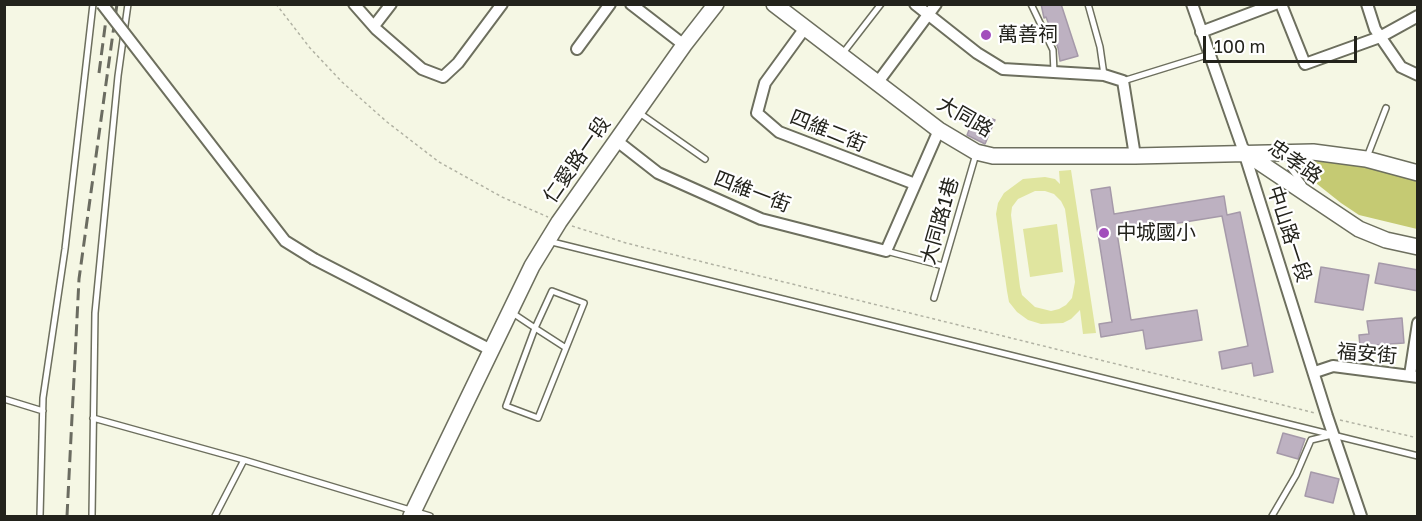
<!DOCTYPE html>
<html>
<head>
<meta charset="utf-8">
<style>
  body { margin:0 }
  #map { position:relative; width:1422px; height:521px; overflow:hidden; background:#f5f7e4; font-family:"Golos Text",sans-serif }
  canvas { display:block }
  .frame { position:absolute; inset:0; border:6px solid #23231c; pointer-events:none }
  .scale { position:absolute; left:1203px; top:36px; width:154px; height:27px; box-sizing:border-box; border:3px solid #23231c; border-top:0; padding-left:8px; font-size:18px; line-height:21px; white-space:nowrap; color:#23231c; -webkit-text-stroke:4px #fff; paint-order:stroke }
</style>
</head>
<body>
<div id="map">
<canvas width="1422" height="521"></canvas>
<div class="frame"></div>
<div class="scale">100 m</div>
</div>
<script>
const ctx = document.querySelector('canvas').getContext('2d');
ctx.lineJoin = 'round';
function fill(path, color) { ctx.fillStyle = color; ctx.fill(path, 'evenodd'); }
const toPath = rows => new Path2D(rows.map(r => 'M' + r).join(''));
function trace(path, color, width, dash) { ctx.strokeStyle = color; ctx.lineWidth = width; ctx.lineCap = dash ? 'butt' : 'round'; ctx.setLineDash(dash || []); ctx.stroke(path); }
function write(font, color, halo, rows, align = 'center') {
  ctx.font = font + ' "Golos Text","Noto Sans TC",sans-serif'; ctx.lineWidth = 4.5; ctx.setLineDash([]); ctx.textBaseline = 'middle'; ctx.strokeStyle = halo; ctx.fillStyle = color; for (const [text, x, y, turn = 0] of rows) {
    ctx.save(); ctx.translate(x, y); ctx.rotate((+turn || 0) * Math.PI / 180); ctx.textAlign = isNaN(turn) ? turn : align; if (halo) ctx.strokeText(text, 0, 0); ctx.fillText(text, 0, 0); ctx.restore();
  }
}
const green = toPath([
  [1071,170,1096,333,1083,334,1080,310,1071,319,1063,323,1041,324,1028,320,1017,312,1009,302,1007,291,996,214,998,203,1004,193,1023,179,1045,177,1055,179,1060,184,1059,171],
  [1035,191,1045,191,1054,194,1061,201,1065,209,1075,282,1072,298,1066,305,1059,309,1051,311,1035,307,1022,295,1020,287,1011,215,1012,207,1018,199],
  [1057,224,1063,272,1030,277,1023,229]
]);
const forest = toPath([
  [1300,160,1352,164,1400,174,1417,182,1417,229,1359,215,1341,203,1297,168]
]);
const building = toPath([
  [1041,4,1061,4,1078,56,1060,61,1058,48,1046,17,1044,18,1041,4],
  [976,113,995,120,985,144,967,135,976,113],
  [1110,187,1114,214,1224,196,1227,215,1240,212,1273,372,1254,376,1252,363,1222,369,1219,352,1248,346,1222,216,1117,233,1131,320,1197,310,1202,340,1146,349,1143,330,1101,337,1099,324,1112,322,1091,190,1110,187],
  [1379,263,1418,270,1418,291,1375,283,1379,263],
  [1321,267,1369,275,1363,310,1315,302,1321,267],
  [1402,318,1404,343,1360,346,1359,335,1369,334,1367,321,1402,318],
  [1283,433,1305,439,1298,459,1277,453,1283,433],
  [1311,472,1339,479,1333,503,1305,496,1311,472]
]);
const path = toPath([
  [276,4,310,48,342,82,387,122,439,162,502,197,548,217],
  [572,226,626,243,1315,413],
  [1340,420,1418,438]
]);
const service = toPath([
  [1031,4,1053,50,1054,72],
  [1088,4,1100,47,1104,75],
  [843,53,881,4],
  [1123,81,1210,54],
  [638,112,705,159],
  [1298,157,1291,161,1291,169,1303,184],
  [1367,157,1386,108],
  [548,241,1418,456],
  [886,251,943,266],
  [934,298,976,154],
  [511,312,535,328,506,406,538,418,566,348,535,328,552,291,584,303,566,348],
  [4,399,43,411],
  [93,418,244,460],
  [40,516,43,398,65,249,93,4],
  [92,516,95,313,118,76,128,4],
  [215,516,244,460,430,516],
  [1272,516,1296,475,1311,440,1332,435]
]);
const minor = toPath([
  [354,4,376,29,422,69,443,77,458,63,502,4],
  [631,4,684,45],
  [915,4,977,53,1003,69,1104,75,1123,81,1135,156],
  [1192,4,1244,152,1327,416,1361,516],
  [1281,4,1305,64,1380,37,1418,16],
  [1367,4,1375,29,1401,67,1418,75],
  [374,26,391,4],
  [805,28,765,83,757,113,779,132,915,184],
  [1201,32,1275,4],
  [577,49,610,4],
  [878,82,936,4],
  [617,141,658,173,761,219,886,251,939,130],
  [314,259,491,350],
  [1315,372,1333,366,1418,377],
  [1410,375,1418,323]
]);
const primary = toPath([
  [774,4,939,130,976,152,993,156,1135,156,1313,152,1366,159,1418,173],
  [1244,152,1359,229,1386,240,1418,247],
  [411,516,532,266,559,222,684,45,716,4]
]);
const rail = toPath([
  [99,73,108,4],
  [67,516,79,279,117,4]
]);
const minorBridge = toPath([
  [102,4,285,241,314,259]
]);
const markers = [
  [986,35,6,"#a24ebc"],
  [1104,233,6,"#a24ebc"]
];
const poiNames = [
  ["萬善祠",998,35],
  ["中城國小",1116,233]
];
const streetNames = [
  ["大同路",965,117,30],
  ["四維二街",828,131,22],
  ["仁愛路一段",577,160,-55],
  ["忠孝路",1295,162,35],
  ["四維一街",752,192,21],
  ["大同路1巷",940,221,-74],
  ["中山路一段",1289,234,72],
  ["福安街",1367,354,5]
];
fill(green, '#e0e59f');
fill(forest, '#c5ca73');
fill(building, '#bdb1c1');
trace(building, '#a599a9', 1.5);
trace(service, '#6d6f5e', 8);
trace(minor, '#6d6f5e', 14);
trace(primary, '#6d6f5e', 18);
trace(path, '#b1b2a3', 1.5, [3, 3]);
trace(service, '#fff', 5);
trace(minor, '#fff', 10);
trace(primary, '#fff', 15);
trace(rail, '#6b6c61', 3, [12, 6]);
trace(minorBridge, '#6d6f5e', 14, []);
trace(minorBridge, '#fff', 10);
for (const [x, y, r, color] of markers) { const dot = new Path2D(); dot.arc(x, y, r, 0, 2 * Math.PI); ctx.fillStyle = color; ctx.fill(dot); trace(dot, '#fff', 2); }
write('20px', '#23231c', '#fff', poiNames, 'left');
write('20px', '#23231c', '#fff', streetNames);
</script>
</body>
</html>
